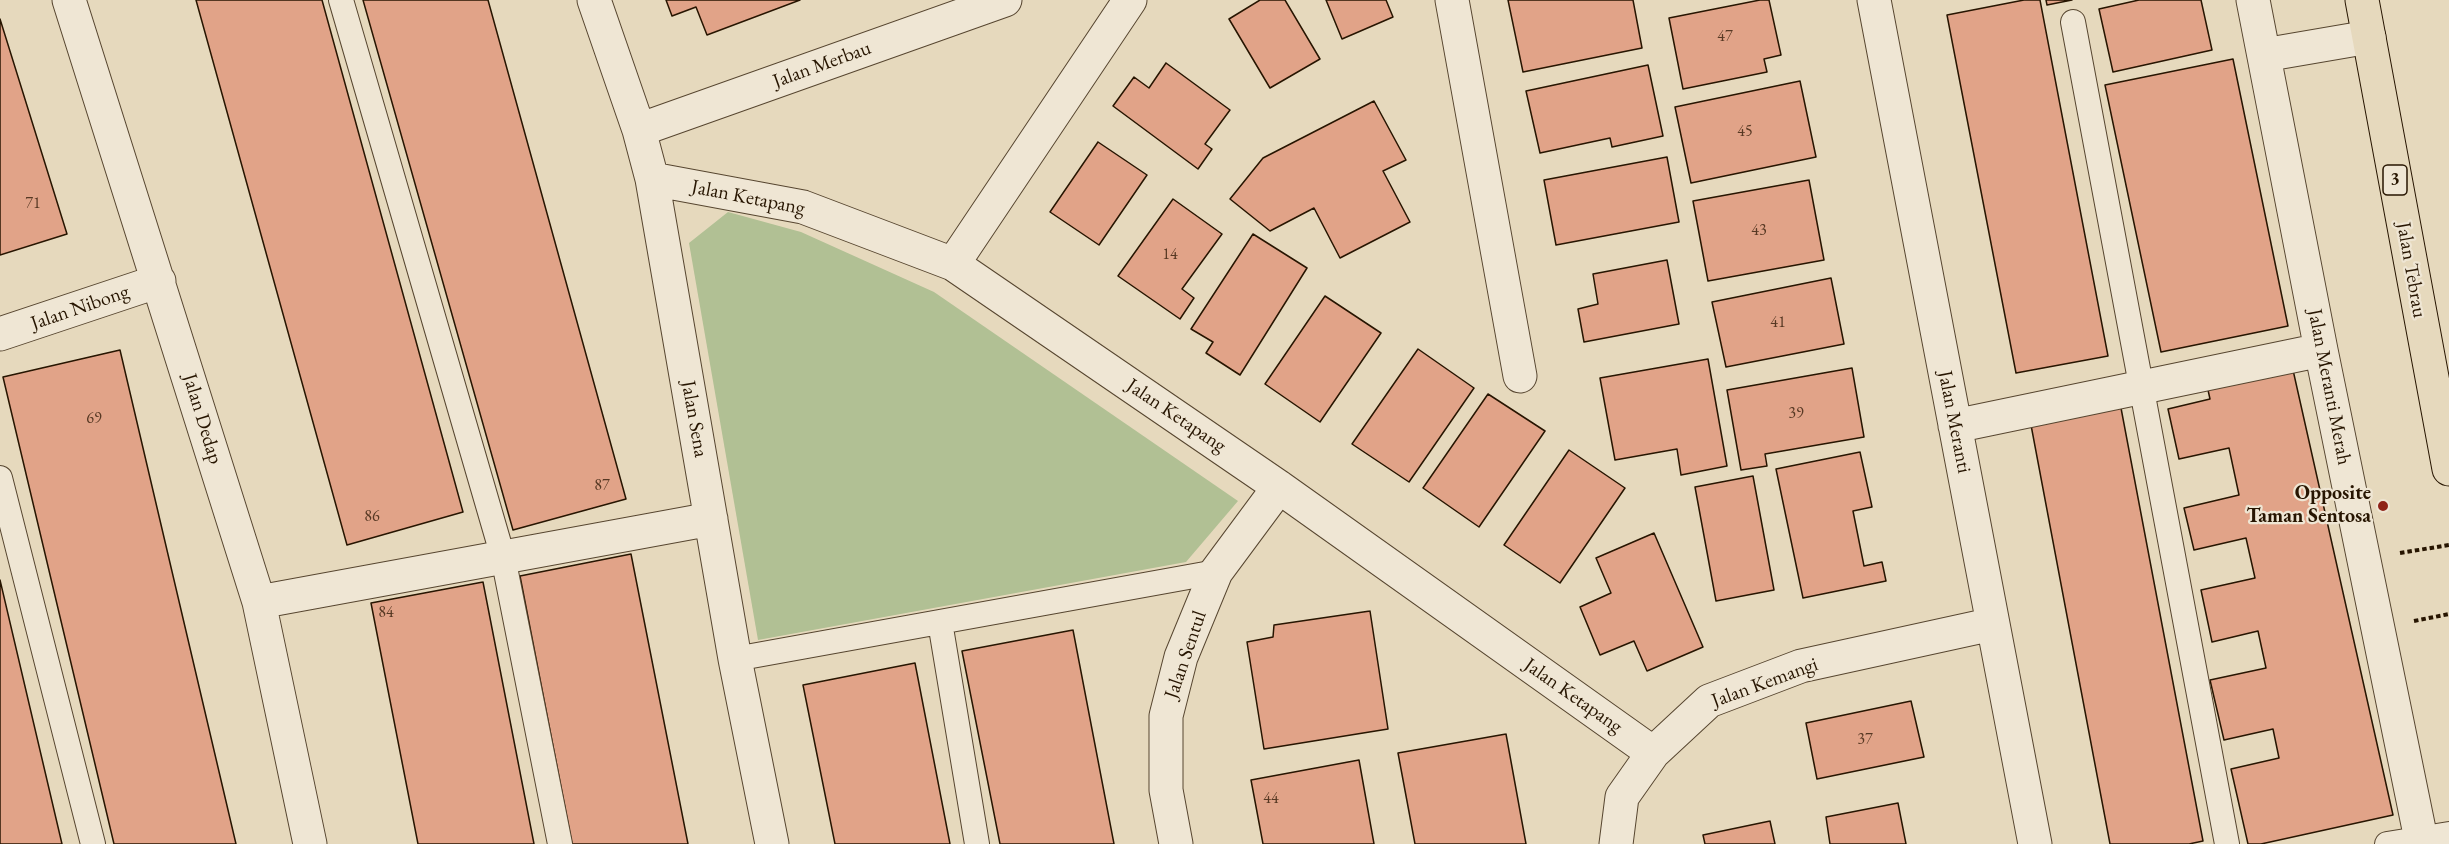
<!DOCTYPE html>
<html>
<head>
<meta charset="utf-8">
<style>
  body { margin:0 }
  canvas { display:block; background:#e6d9bd }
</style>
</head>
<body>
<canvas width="2449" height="844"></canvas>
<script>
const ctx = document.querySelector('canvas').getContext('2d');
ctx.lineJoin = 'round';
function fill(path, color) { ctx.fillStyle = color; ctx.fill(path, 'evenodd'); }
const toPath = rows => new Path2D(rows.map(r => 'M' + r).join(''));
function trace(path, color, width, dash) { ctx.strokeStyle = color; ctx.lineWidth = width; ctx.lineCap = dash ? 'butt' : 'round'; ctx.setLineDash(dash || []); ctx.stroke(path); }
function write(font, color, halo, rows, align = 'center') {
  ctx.font = font + ' "EB Garamond",serif'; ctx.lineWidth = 4.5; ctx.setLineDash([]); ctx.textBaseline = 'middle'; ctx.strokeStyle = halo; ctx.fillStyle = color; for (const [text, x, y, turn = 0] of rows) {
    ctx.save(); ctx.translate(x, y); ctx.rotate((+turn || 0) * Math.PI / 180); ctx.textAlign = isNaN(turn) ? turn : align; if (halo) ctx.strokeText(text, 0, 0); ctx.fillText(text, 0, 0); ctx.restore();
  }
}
const green = toPath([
  [728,212,801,232,934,292,1238,501,1186,562,758,640,689,243]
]);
const building = toPath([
  [196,0,322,0,463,512,347,545,196,0],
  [363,0,488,0,626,499,513,530,363,0],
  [666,0,800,0,707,35,696,7,672,16,666,0],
  [1260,0,1285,0,1320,59,1270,88,1229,19,1260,0],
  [1326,0,1386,0,1393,17,1342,39,1326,0],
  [1508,0,1633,0,1642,48,1523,72,1508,0],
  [1760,0,1769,0,1781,55,1764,59,1767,72,1683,89,1669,18,1760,0],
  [2024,0,2040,0,2108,356,2016,373,1947,15,2024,0],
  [2046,0,2072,0,2047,5,2046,0],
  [2139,0,2201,0,2212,50,2113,72,2099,9,2139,0],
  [0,19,67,234,0,255,0,19],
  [2233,59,2288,326,2161,352,2105,85,2233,59],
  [1166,63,1230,110,1205,144,1212,149,1198,169,1113,106,1134,77,1149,88,1166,63],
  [1648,65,1663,136,1612,147,1610,138,1540,153,1526,91,1648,65],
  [1800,81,1816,157,1691,183,1675,107,1800,81],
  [1374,101,1406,160,1383,171,1410,222,1340,258,1314,208,1270,231,1230,199,1263,158,1374,101],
  [1098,142,1147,175,1099,245,1050,212,1098,142],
  [1667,157,1679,222,1556,245,1544,180,1667,157],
  [1809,180,1824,260,1708,281,1693,201,1809,180],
  [1173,199,1222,234,1182,289,1194,298,1180,319,1118,276,1173,199],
  [1253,234,1307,268,1240,375,1206,353,1213,342,1191,329,1253,234],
  [1667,260,1679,324,1584,342,1578,309,1598,304,1593,274,1667,260],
  [1831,278,1844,344,1726,367,1712,302,1831,278],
  [1325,296,1381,333,1320,422,1265,384,1325,296],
  [1418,349,1474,388,1409,482,1352,444,1418,349],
  [120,350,236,844,114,844,3,377,120,350],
  [1708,359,1727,466,1681,475,1677,449,1615,460,1600,378,1708,359],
  [1852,368,1864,437,1765,454,1767,466,1741,470,1727,390,1852,368],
  [2293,370,2393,815,2261,844,2248,844,2231,769,2279,758,2273,729,2224,740,2210,680,2266,668,2258,631,2212,642,2201,590,2255,578,2246,538,2194,550,2184,508,2239,495,2229,448,2179,459,2168,409,2210,399,2208,390,2293,370],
  [1488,394,1545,431,1479,527,1423,488,1488,394],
  [2121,408,2203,841,2189,844,2110,844,2031,425,2121,408],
  [1569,450,1625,488,1560,583,1504,545,1569,450],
  [1860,452,1872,507,1853,511,1864,566,1882,562,1886,581,1803,598,1776,469,1860,452],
  [1753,476,1774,590,1716,601,1695,487,1753,476],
  [1654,533,1703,647,1647,671,1634,641,1600,655,1580,607,1611,593,1596,558,1654,533],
  [631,554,688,844,572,844,520,576,631,554],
  [0,580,62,844,0,844,0,580],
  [483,582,534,844,418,844,371,603,483,582],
  [1370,611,1388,729,1264,749,1247,642,1273,637,1274,625,1370,611],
  [1073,630,1114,844,1000,844,962,651,1073,630],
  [915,663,950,844,835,844,803,685,915,663],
  [1911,701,1924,757,1817,779,1806,723,1911,701],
  [1506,734,1526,844,1415,844,1398,753,1506,734],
  [1359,760,1374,844,1263,844,1251,780,1359,760],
  [1898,803,1906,844,1830,844,1826,817,1898,803],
  [1770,821,1775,844,1705,844,1703,835,1770,821]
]);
const path = toPath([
  [2400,553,2449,545],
  [2414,621,2449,614]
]);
const lane = toPath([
  [341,0,503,557,560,844],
  [2073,22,2227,844],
  [0,478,93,844],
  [940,622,977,844],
  [735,659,1216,572],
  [2387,844,2449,834]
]);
const street = toPath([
  [69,0,259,602,310,844],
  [594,0,639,130,652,179,735,659,772,844],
  [1452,0,1520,376],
  [1874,0,2035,844],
  [2253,0,2321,350,2422,844],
  [2264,55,2369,37],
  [639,130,1005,0],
  [652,179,803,207,953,264,1279,487,1653,753],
  [953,264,1130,0],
  [0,334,159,281],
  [1955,426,2321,350],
  [259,602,711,519],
  [1176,844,1166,790,1166,716,1181,657,1216,572,1279,487],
  [1616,844,1622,797,1653,753,1709,701,1801,666,1993,624]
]);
const highway = toPath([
  [2362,0,2449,469]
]);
const markers = [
  [2383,506,6,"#8f2418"]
];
const numberNames = [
  ["47",1725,37],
  ["45",1745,132],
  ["71",33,204],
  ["43",1759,231],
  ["14",1170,255],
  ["41",1778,323],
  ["39",1796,414],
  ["69",94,419],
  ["87",602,486],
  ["86",372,517],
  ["84",386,613],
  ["37",1865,740],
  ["44",1271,799]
];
const shields = [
  [2395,180,24]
];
const shieldNames = [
  ["3",2395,180]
];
const streetNames = [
  ["Jalan Merbau",822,65,-20],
  ["Jalan Ketapang",748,198,11],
  ["Jalan Tebrau",2411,270,80],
  ["Jalan Nibong",80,308,-19],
  ["Jalan Meranti Merah",2329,387,79],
  ["Jalan Ketapang",1176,416,34],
  ["Jalan Dedap",202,419,73],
  ["Jalan Sena",694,419,80],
  ["Jalan Meranti",1954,422,79],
  ["Jalan Sentul",1186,655,-71],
  ["Jalan Kemangi",1765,683,-20],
  ["Jalan Ketapang",1573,696,35]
];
const poiNames = [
  ["Opposite",2371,494],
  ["Taman Sentosa",2371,517]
];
fill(green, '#b1c094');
fill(building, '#e1a388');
trace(building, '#271501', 1.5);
trace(lane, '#574630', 26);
trace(street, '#574630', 35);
trace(highway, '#271501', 35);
trace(path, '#271501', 4, [4.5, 3]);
trace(lane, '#efe6d4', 24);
trace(street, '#efe6d4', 33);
trace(highway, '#e6d9bd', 33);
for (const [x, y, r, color] of markers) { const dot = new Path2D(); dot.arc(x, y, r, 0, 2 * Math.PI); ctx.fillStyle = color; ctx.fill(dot); trace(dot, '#efe6d4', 2); }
write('16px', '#563823', null, numberNames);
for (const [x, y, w] of shields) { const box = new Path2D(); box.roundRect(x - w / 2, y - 15, w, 30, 4.5); ctx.fillStyle = '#efe6d4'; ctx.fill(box); trace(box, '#271501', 1.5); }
write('bold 18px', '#271501', null, shieldNames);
write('20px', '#271501', '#efe6d4', streetNames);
write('bold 20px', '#271501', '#efe6d4', poiNames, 'right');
</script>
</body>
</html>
